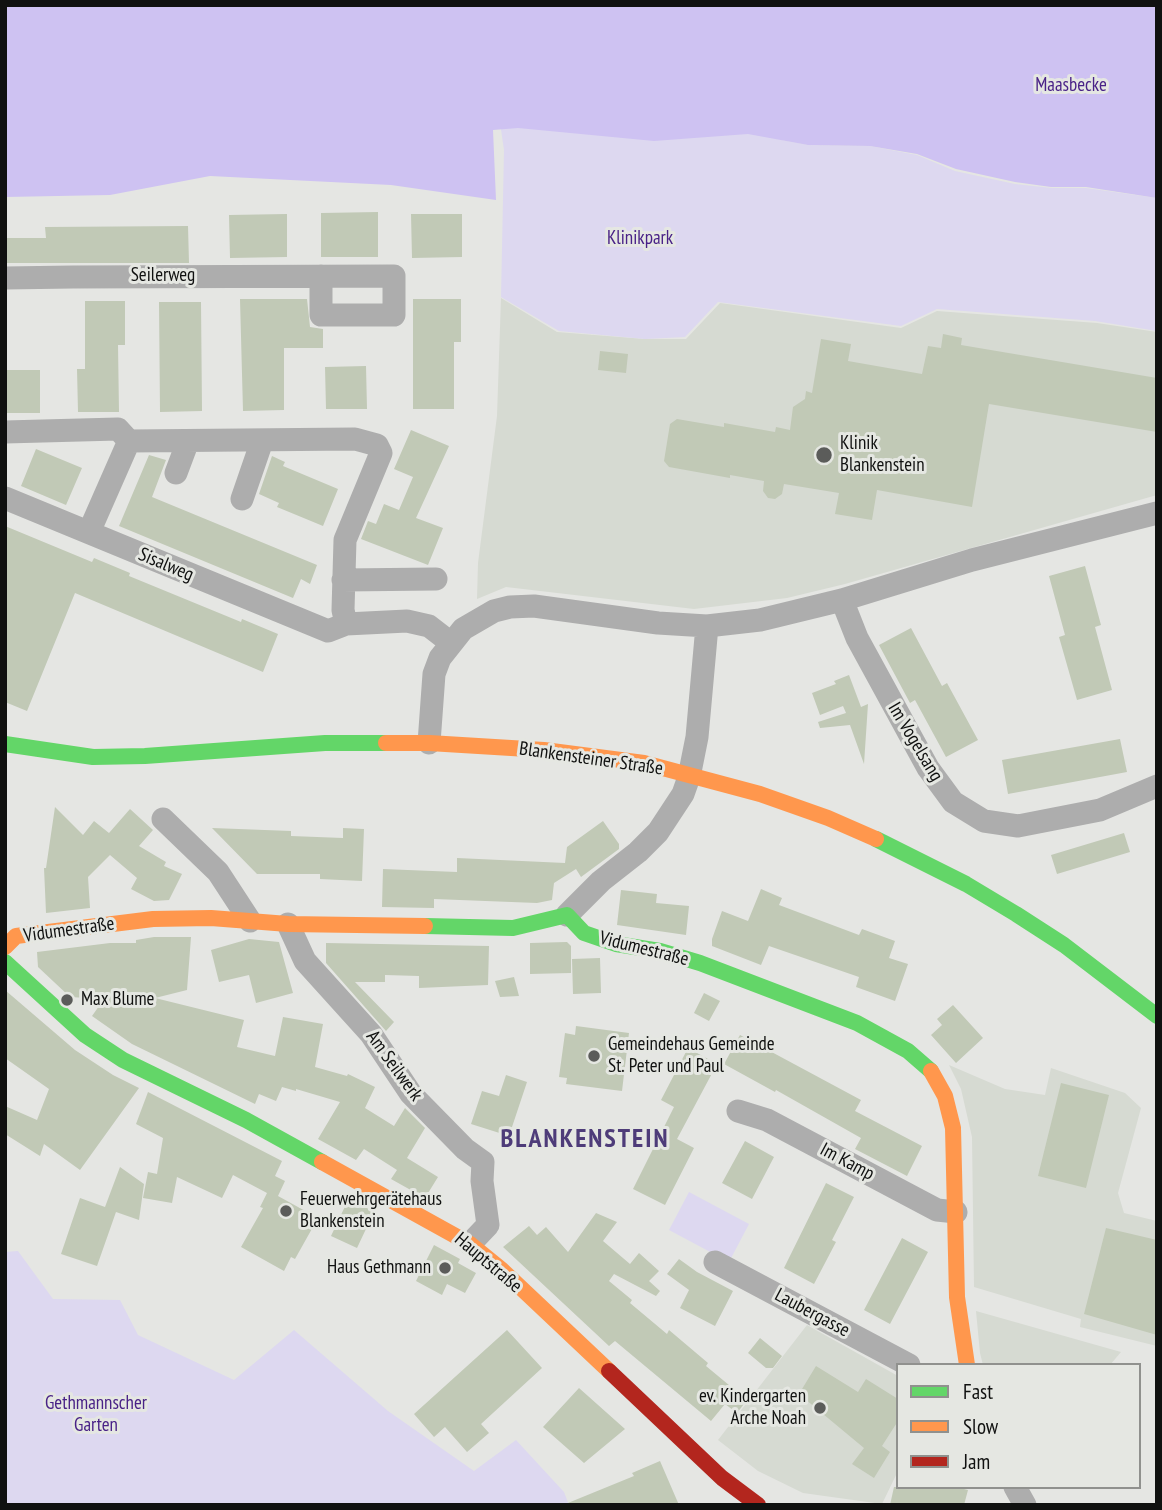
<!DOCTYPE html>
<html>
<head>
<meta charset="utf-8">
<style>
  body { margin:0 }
  #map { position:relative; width:1162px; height:1510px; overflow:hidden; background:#e5e6e3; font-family:"PT Sans Narrow",sans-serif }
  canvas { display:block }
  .frame { position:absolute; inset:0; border:7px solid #101110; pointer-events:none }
  .legend { position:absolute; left:896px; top:1363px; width:245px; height:126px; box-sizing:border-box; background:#e5e7e2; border:2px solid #90918e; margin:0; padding:9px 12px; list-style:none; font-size:21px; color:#101110 }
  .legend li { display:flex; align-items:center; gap:14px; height:35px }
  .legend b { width:35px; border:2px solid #90918e }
</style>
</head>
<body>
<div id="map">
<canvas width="1162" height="1510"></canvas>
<div class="frame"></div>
<ul class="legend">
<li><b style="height:9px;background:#63d668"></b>Fast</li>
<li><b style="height:9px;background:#ff974d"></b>Slow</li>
<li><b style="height:9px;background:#b3261e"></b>Jam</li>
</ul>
</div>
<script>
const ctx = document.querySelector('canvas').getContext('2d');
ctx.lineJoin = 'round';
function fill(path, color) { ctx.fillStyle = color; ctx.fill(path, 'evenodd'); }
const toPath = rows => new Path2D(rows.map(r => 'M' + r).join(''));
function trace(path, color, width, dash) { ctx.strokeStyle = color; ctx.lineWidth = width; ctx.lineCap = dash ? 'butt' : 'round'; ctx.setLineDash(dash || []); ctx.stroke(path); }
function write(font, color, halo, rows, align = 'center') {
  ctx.font = font + ' "PT Sans Narrow",sans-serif'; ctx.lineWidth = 6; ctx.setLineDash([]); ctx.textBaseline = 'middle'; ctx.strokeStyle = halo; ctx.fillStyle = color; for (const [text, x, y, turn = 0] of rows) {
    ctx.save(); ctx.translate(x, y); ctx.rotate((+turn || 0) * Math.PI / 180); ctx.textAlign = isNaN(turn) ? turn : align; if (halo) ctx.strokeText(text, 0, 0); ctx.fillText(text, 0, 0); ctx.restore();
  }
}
const built = toPath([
  [501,298,557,332,645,339,686,339,720,303,901,328,937,311,1097,323,1157,332,1157,495,845,584,787,598,694,609,506,587,477,599,478,563,497,416],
  [949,1065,1005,1089,1045,1095,1051,1068,1125,1093,1141,1108,1118,1193,1124,1213,1157,1221,1157,1346,1080,1327,1081,1319,974,1287,972,1137,961,1089],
  [976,1311,1121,1352,1110,1365,983,1365,980,1353],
  [807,1325,898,1376,898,1471,882,1504,803,1493,758,1471,718,1440]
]);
const green = toPath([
  [5,5,1157,5,820,139,782,140,808,145,870,146,917,155,955,171,1015,184,1052,188,1086,188,1157,198,1157,331,1095,321,937,309,901,326,718,302,685,337,645,339,559,331,501,297,504,150,496,96],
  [689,1192,749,1224,729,1262,669,1230],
  [18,1251,53,1299,120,1300,138,1335,234,1380,294,1330,388,1411,474,1471,516,1440,564,1492,569,1505,5,1505,5,1252]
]);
const forest = toPath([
  [5,5,1157,5,1157,198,1086,187,1051,187,1015,182,956,169,917,154,870,146,808,145,748,134,654,141,518,128,493,130,496,200,391,185,210,176,110,195,5,197]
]);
const building = toPath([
  [378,212,378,257,321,257,321,213],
  [287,214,287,257,230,258,229,215],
  [411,214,462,214,462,257,412,258],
  [188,226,189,263,5,263,5,238,46,238,45,227],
  [240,299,307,299,310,327,323,329,323,348,284,348,284,410,243,411],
  [413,299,461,299,461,342,454,342,454,409,413,409],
  [85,301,125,301,125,345,118,345,119,412,78,412,77,369,85,369],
  [159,302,201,302,202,411,160,412],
  [943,334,962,338,961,345,1157,378,1157,432,989,404,972,507,877,490,872,520,835,514,839,493,784,484,782,494,775,499,768,498,763,491,764,481,730,475,730,478,669,467,664,461,670,424,677,419,724,427,724,423,775,432,776,427,790,430,793,407,805,399,806,391,812,393,821,339,851,344,848,361,922,374,928,346,941,348],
  [600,351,628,354,626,373,598,370],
  [366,366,367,409,326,409,325,367],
  [5,370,40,370,40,413,5,413],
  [411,430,449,446,416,518,443,528,428,565,361,539,368,521,376,524,384,504,399,510,413,477,394,469],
  [36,449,82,468,66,505,21,486],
  [149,455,166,460,152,497,317,565,310,584,301,579,293,598,119,526],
  [272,456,285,462,283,466,338,489,323,526,277,507,279,503,259,494],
  [5,526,92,562,94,558,130,573,129,576,241,622,242,619,278,634,263,672,75,593,27,711,5,702],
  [1085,566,1101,625,1095,627,1112,690,1077,700,1059,637,1065,635,1049,576],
  [911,628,942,686,947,683,978,740,946,757,915,700,910,703,879,645],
  [849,675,861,707,868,704,864,764,850,725,820,728,818,722,846,713,843,706,820,715,812,693,836,684,834,681],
  [1120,739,1127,772,1008,794,1002,760],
  [55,807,83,835,94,821,109,833,130,809,153,830,139,846,166,862,164,866,182,874,169,900,154,901,131,889,137,878,110,855,88,877,90,908,46,913,44,868,46,868],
  [603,821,619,844,619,849,581,877,576,869,554,883,552,900,537,903,434,899,434,908,382,907,383,869,457,872,457,858,565,863,567,847],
  [212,828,291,831,291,836,343,838,343,828,364,829,362,881,320,879,320,874,257,874],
  [1124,833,1130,852,1057,874,1051,855],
  [761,889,782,898,779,905,859,935,862,929,895,941,889,958,908,964,895,1001,856,987,859,977,769,946,761,965,712,946,712,939,722,911,748,921],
  [621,890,657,894,656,903,689,906,686,935,617,925],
  [154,937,191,937,187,990,155,998,244,1020,237,1047,275,1056,283,1017,323,1024,315,1067,347,1076,348,1074,375,1087,365,1108,394,1126,405,1108,425,1128,407,1158,438,1177,425,1198,391,1179,397,1170,364,1149,356,1160,318,1139,340,1102,296,1089,296,1091,282,1087,276,1101,259,1094,255,1104,132,1044,92,1016,104,999,70,997,38,967,37,952,110,943,136,943,136,940],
  [249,939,279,942,293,993,256,1003,249,975,219,982,211,950],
  [567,942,571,946,571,973,530,974,530,943],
  [326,943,489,946,488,985,419,988,419,976,385,975,385,982,355,982,394,1022,386,1031,326,963],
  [600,958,601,993,573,994,572,959],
  [514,977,519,996,500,997,495,981],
  [5,990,75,1050,113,1075,139,1088,80,1170,44,1144,40,1156,5,1134,5,1106,37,1120,49,1089,5,1058],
  [704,993,720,1001,709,1021,694,1013],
  [953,1005,983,1038,956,1063,931,1035,942,1025,937,1019],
  [576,1026,629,1033,622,1091,566,1084,567,1078,559,1077,565,1033,575,1035],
  [740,1035,861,1100,855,1111,922,1146,907,1176,855,1149,861,1138,776,1090,775,1092,724,1064],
  [688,1048,717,1064,677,1139,694,1148,665,1205,633,1189,674,1107,661,1100],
  [506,1075,527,1082,509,1136,471,1124,482,1091,499,1096],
  [1061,1083,1109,1095,1086,1188,1038,1176],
  [148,1092,282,1161,275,1176,285,1181,278,1196,318,1218,295,1259,291,1257,284,1271,241,1247,263,1208,260,1207,267,1193,233,1175,222,1198,177,1177,172,1203,143,1198,148,1172,157,1174,163,1138,136,1124],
  [745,1141,774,1157,752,1199,722,1183],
  [120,1167,144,1184,139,1220,116,1212,97,1266,61,1254,80,1198,105,1207],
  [826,1183,854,1197,832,1240,836,1242,814,1284,784,1268],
  [349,1198,374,1212,357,1248,331,1236],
  [596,1213,617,1222,603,1241,630,1264,639,1253,659,1271,649,1281,660,1291,656,1296,614,1274,609,1281,632,1300,630,1303,667,1334,669,1330,708,1363,706,1366,747,1400,737,1413,725,1404,711,1421,615,1341,609,1346,503,1247,529,1226,537,1235,546,1227,568,1252],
  [1106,1228,1157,1240,1157,1335,1084,1314],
  [902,1238,928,1252,890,1324,864,1310],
  [434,1245,460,1259,458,1263,476,1273,465,1293,447,1284,442,1295,416,1281],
  [679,1259,697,1272,733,1291,715,1326,680,1308,689,1290,667,1274],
  [507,1330,542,1368,481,1424,489,1433,467,1452,445,1427,434,1437,414,1414],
  [760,1338,782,1356,773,1368,766,1368,748,1353],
  [816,1366,858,1392,866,1379,898,1399,898,1421,882,1446,890,1452,874,1478,852,1464,864,1448,799,1394],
  [579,1388,625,1429,584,1463,543,1427],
  [660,1461,679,1505,563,1505,634,1476,632,1473],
  [894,1487,956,1487,968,1490,964,1505,890,1505]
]);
const street = toPath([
  [5,278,73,277,394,276,394,315,321,315,321,276],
  [5,432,118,429,129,441,355,439,377,445,381,453,345,540,343,610,346,624],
  [176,473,188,441],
  [5,498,328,631,346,624,407,621,429,626,451,643],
  [242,499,262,441],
  [89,532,129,441],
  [343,580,436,579],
  [842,600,857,638,928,768,953,802,984,821,1018,826,1100,810,1157,786],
  [429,743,434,674,440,658,463,629,494,611,510,607,534,606,658,623,707,626,760,620,842,600,972,560,1157,513],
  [163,819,218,872,250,921],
  [567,915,601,881,638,852,658,832,683,794,689,777,697,737,707,626],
  [288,924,305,961,371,1034,411,1094,465,1149,483,1162,482,1181,488,1225,470,1244],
  [738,1111,767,1120,937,1210,956,1212],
  [715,1262,909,1365],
  [1015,1487,1025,1505]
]);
const fast = toPath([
  [5,744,93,757,145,756,325,743,386,743],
  [876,839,966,884,1016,914,1064,945,1157,1016],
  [425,926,513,928,567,915,584,933,616,944,660,951,700,963,857,1023,908,1051,931,1071],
  [5,962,85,1035,123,1060,246,1120,322,1162]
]);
const slow = toPath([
  [386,743,429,743,544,750,644,763,760,794,828,818,876,839],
  [5,947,16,936,153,919,211,918,288,924,425,926],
  [931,1071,945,1096,953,1128,957,1297,967,1365],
  [322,1162,470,1244,502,1270,609,1371]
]);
const jam = toPath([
  [609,1371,722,1478,758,1505]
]);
const markers = [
  [824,455,9,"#5b5c5a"],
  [67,1000,7,"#5b5c5a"],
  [594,1056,7,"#5b5c5a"],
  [286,1211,7,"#5b5c5a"],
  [445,1268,7,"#5b5c5a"],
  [820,1408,7,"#5b5c5a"]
];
const parkNames = [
  ["Maasbecke",1071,86],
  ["Klinikpark",640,239],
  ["Gethmannscher",96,1404],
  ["Garten",96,1426]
];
const streetNames = [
  ["Seilerweg",163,276],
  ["Sisalweg",166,565,23],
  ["Im Vogelsang",915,742,59],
  ["Blankensteiner Straße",591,759,8],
  ["Vidumestraße",69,930,-8],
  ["Vidumestraße",644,949,14],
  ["Am Seilwerk",394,1066,54],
  ["Im Kamp",847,1162,28],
  ["Hauptstraße",488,1263,40],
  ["Laubergasse",812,1313,28]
];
const poiNames = [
  ["Klinik",840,444],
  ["Blankenstein",840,466],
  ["Max Blume",81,1000],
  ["Gemeindehaus Gemeinde",608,1045],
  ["St. Peter und Paul",608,1067],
  ["Feuerwehrgerätehaus",300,1200],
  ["Blankenstein",300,1222],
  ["Haus Gethmann",431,1268,"right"],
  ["ev. Kindergarten",806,1397,"right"],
  ["Arche Noah",806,1419,"right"]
];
const districtNames = [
  ["BLANKENSTEIN",585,1140]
];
fill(built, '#d6dad2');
fill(green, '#ddd8f0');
fill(forest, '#cec2f2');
fill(building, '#c1c9b6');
trace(street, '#adadad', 23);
trace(fast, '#63d668', 16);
trace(slow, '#ff974d', 16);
trace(jam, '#b3261e', 16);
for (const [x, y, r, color] of markers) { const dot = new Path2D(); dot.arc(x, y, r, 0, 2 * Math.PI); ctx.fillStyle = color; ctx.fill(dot); trace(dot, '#e5e7e2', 2.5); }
write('19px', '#492287', '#e5e7e2', parkNames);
write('19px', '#101110', '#e5e7e2', streetNames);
write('19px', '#101110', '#e5e7e2', poiNames, 'left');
ctx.letterSpacing = '2px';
write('bold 26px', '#4e3c79', '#e5e7e2', districtNames);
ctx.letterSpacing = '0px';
</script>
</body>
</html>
